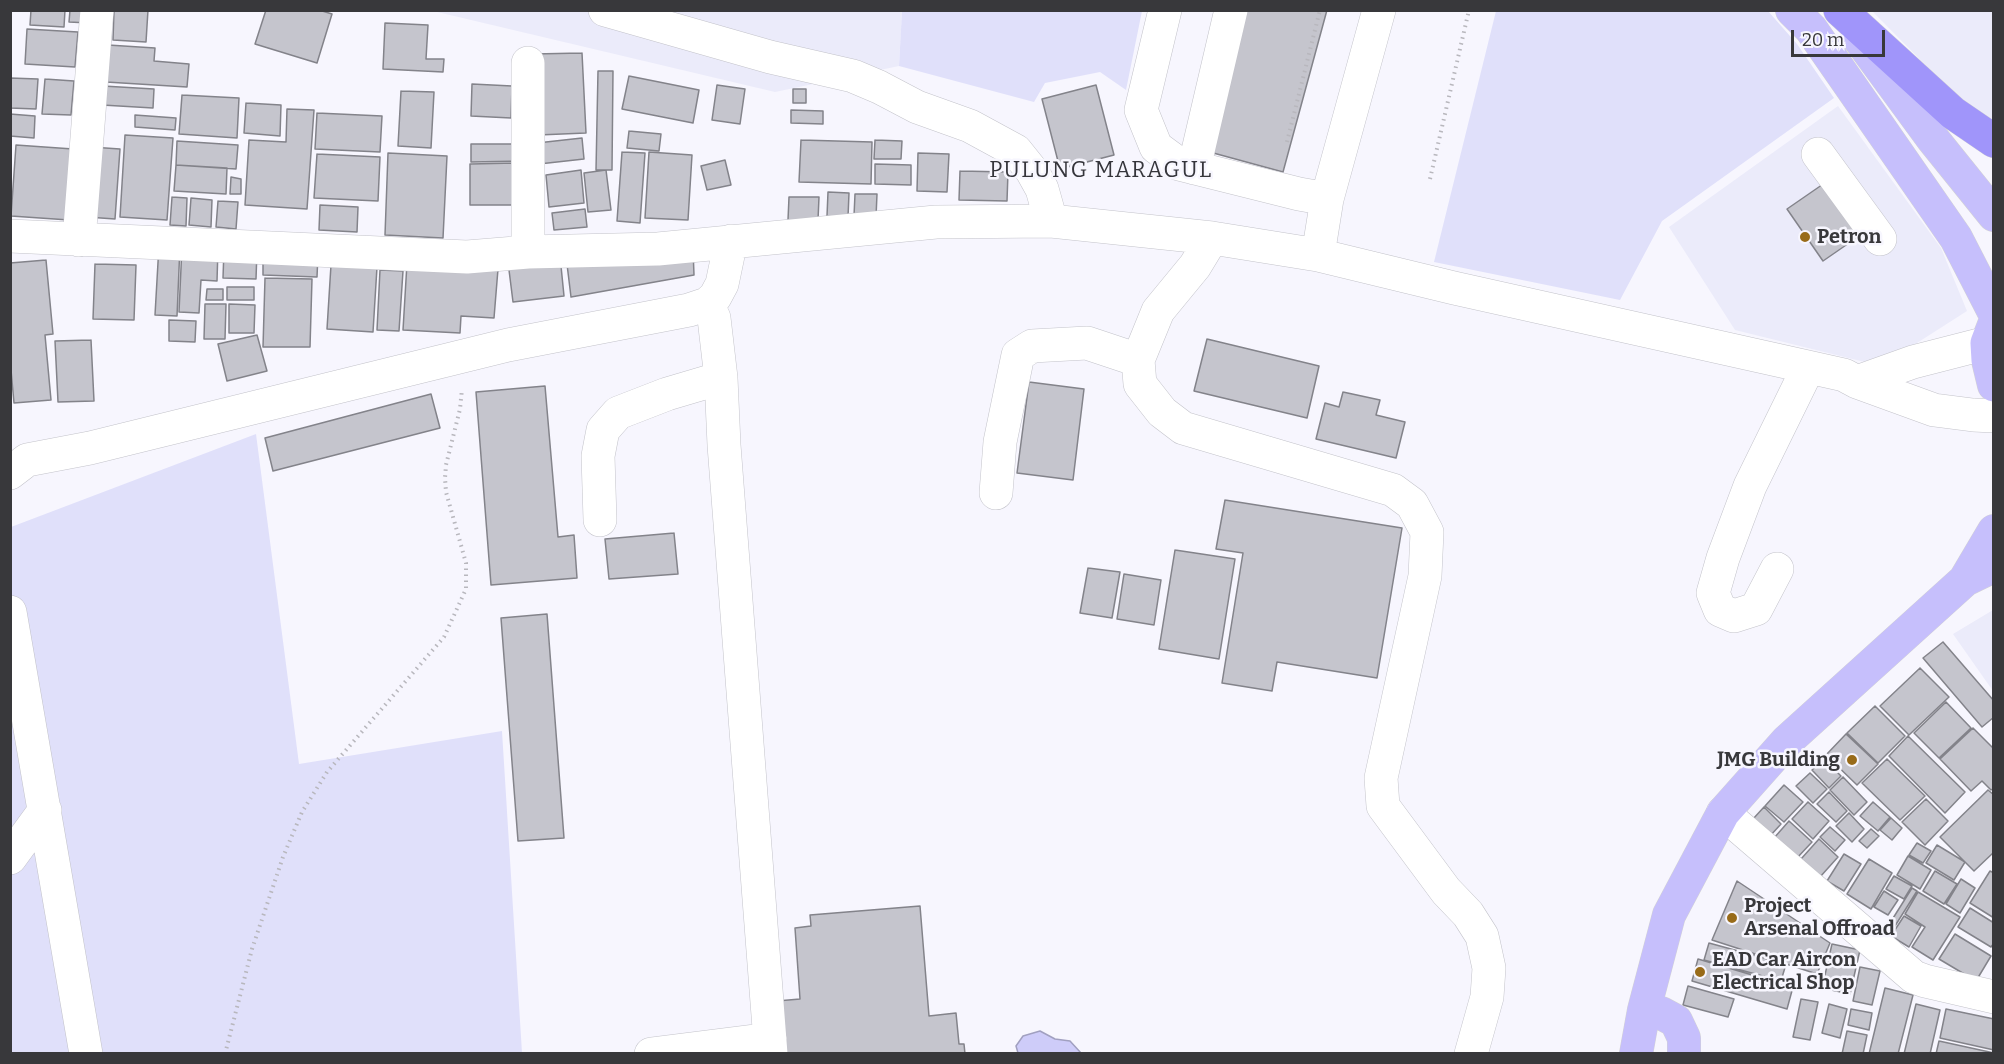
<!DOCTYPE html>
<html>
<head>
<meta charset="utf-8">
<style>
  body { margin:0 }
  #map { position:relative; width:2004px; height:1064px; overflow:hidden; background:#f7f6fe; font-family:Bitter,serif }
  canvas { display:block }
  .frame { position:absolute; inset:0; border:12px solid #38383b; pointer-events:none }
  .scale { position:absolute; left:1791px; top:30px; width:94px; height:27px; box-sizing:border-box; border:3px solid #38383b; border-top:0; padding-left:8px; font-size:18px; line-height:21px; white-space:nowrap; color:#38383b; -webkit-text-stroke:4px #f7f6fe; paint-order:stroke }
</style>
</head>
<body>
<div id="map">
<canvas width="2004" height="1064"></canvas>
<div class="frame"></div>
<div class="scale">20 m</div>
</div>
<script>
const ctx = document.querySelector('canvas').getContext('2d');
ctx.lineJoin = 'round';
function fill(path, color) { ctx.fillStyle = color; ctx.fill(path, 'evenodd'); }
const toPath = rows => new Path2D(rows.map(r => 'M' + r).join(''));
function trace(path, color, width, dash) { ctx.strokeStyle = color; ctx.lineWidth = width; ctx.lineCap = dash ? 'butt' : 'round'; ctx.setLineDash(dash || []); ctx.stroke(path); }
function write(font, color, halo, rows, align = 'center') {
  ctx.font = font + ' Bitter,serif'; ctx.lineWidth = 5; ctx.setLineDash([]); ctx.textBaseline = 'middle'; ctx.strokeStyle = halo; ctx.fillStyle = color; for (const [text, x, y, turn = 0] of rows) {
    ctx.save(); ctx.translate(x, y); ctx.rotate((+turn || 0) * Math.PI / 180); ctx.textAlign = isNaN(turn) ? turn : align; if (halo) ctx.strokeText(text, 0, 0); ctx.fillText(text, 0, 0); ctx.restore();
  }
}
const built = toPath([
  [433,11,902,11,899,66,775,92],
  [1872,11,1993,11,1993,122,1979,119],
  [1838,106,1941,248,1967,311,1881,366,1735,330,1669,227],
  [1993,610,1993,691,1953,634]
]);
const green = toPath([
  [902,11,902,10,1142,11,1126,90,1100,72,1045,83,1034,102,899,66],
  [1496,11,1768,11,1797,44,1834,98,1662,221,1620,300,1434,262],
  [256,434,299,764,502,731,522,1053,11,1054,11,527]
]);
const water = toPath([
  [1040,1031,1055,1039,1070,1041,1081,1053,1018,1053,1016,1046,1023,1036,1040,1031]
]);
const building = toPath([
  [31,10,65,10,64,27,30,25,31,10],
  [70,10,90,10,89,23,69,22,70,10],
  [114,10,148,10,146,42,113,40,114,10],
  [266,10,319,10,332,14,317,63,255,44,266,10],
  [1243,10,1327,10,1283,172,1206,151,1243,10],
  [385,23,428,25,426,59,444,59,443,72,383,69,385,23],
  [27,29,78,32,75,67,25,64,27,29],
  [108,45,155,48,154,61,189,64,187,87,106,82,108,45],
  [582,53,586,133,538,135,534,54,582,53],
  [598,71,613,71,612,170,596,170,598,71],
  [629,76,699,90,693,123,622,109,629,76],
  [10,78,38,79,36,109,10,108,10,78],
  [45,79,74,81,71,115,42,114,45,79],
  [472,84,512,86,511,118,471,116,472,84],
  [717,85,745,89,740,124,712,120,717,85],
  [1096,85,1114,155,1060,169,1042,99,1096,85],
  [103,86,154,89,153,108,102,105,103,86],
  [793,89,806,89,806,103,793,103,793,89],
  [401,91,434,92,431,148,398,146,401,91],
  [182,95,239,98,237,138,179,134,182,95],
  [246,103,281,105,280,136,244,133,246,103],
  [287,109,314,110,307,209,245,205,249,140,286,142,287,109],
  [791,110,823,111,823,124,791,123,791,110],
  [317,113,382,116,380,152,315,149,317,113],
  [10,114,35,116,34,138,10,136,10,114],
  [135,115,176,118,175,130,135,127,135,115],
  [629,131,661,134,659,151,627,148,629,131],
  [125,135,173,138,167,220,120,217,125,135],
  [582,138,584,159,539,164,537,143,582,138],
  [801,140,872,142,871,184,799,182,801,140],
  [875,140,902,141,901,159,874,159,875,140],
  [177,141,238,145,236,169,176,165,177,141],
  [471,144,524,144,524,161,471,162,471,144],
  [16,145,73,149,69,220,11,216,16,145],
  [91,147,120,149,115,219,87,217,91,147],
  [622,152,645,153,640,223,617,221,622,152],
  [649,152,692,155,688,220,645,218,649,152],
  [388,153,447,156,443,238,385,235,388,153],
  [918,153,949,154,947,192,917,191,918,153],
  [317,154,380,157,378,201,314,198,317,154],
  [725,160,731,185,707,190,701,166,725,160],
  [516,163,517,205,470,205,470,164,516,163],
  [875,164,911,165,911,185,875,184,875,164],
  [176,165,227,168,226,194,174,191,176,165],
  [581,170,584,203,549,207,546,175,581,170],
  [606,170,611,210,588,212,584,173,606,170],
  [960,171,1008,172,1007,201,959,200,960,171],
  [231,177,241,179,241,194,230,194,231,177],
  [1829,180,1865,232,1823,261,1787,209,1829,180],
  [828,192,849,193,848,217,827,216,828,192],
  [855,194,877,194,876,217,854,216,855,194],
  [172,197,187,198,186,226,170,225,172,197],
  [789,197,819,197,818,220,788,220,789,197],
  [191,198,212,200,211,227,189,225,191,198],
  [218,201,238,202,236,229,216,227,218,201],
  [320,205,358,207,357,232,319,230,320,205],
  [585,209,587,227,554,230,552,213,585,209],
  [159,245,180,246,177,316,155,315,159,245],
  [182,246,218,248,217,281,201,280,199,313,179,312,182,246],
  [224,249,257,250,256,279,223,278,224,249],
  [693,249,694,275,571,297,566,256,693,249],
  [263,253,318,254,317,277,263,275,263,253],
  [560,256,564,296,513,302,508,262,560,256],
  [46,260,53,334,45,335,51,400,14,403,10,359,10,263,46,260],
  [407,263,498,269,494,318,461,316,460,333,403,330,407,263],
  [95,264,136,265,134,320,93,319,95,264],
  [331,265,377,267,373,332,327,329,331,265],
  [380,270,403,271,399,331,377,330,380,270],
  [265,278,312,279,310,347,263,347,265,278],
  [227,287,254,287,254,300,227,300,227,287],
  [207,289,223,289,223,300,206,300,207,289],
  [205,304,226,304,225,339,204,339,205,304],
  [229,304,255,305,254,333,229,333,229,304],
  [169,320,196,321,195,342,169,341,169,320],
  [257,335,267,371,227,381,218,344,257,335],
  [1207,339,1319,366,1307,418,1194,391,1207,339],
  [91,340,94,401,58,402,55,341,91,340],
  [1029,382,1084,389,1073,480,1017,473,1029,382],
  [545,386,558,537,574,535,577,578,491,585,476,392,545,386],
  [1343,392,1380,400,1376,415,1405,422,1396,458,1316,439,1325,403,1339,407,1343,392],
  [431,394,440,428,273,471,265,438,431,394],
  [1225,500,1402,528,1377,678,1277,662,1272,691,1222,683,1243,553,1216,549,1225,500],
  [674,533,678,574,609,579,605,539,674,533],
  [1175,550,1235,559,1219,659,1159,649,1175,550],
  [1088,568,1120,572,1112,618,1080,613,1088,568],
  [1124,574,1161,580,1154,625,1117,619,1124,574],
  [547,614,564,838,518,841,501,618,547,614],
  [1943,642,1994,701,1994,717,1982,727,1923,658,1943,642],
  [1920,668,1949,697,1909,735,1880,706,1920,668],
  [1946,702,1971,728,1939,758,1914,733,1946,702],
  [1875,706,1905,736,1878,763,1847,733,1875,706],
  [1973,728,1994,749,1994,788,1991,790,1982,781,1971,791,1940,759,1973,728],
  [1846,734,1878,764,1857,785,1826,755,1846,734],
  [1908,736,1965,792,1945,813,1889,756,1908,736],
  [1824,759,1841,776,1829,788,1812,770,1824,759],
  [1887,759,1925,796,1900,820,1862,783,1887,759],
  [1810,773,1827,789,1813,803,1796,786,1810,773],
  [1843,777,1867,802,1854,815,1830,790,1843,777],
  [1784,785,1803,802,1784,822,1765,806,1784,785],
  [1988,790,1994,795,1994,852,1974,871,1940,837,1988,790],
  [1829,792,1847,811,1836,822,1817,804,1829,792],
  [1926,799,1948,821,1925,845,1902,822,1926,799],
  [1808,802,1829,821,1813,839,1792,819,1808,802],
  [1873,802,1890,817,1878,831,1860,816,1873,802],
  [1764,807,1781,824,1770,836,1753,819,1764,807],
  [1849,813,1864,829,1852,842,1836,826,1849,813],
  [1891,818,1902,828,1892,840,1880,830,1891,818],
  [1789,821,1812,842,1796,859,1774,838,1789,821],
  [1830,827,1845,840,1835,851,1820,837,1830,827],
  [1871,829,1879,836,1867,848,1859,841,1871,829],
  [1819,839,1838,857,1820,877,1801,859,1819,839],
  [1917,843,1931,851,1923,863,1909,855,1917,843],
  [1937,845,1965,862,1954,880,1926,863,1937,845],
  [1844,854,1861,864,1844,891,1827,881,1844,854],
  [1908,856,1931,870,1920,889,1897,875,1908,856],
  [1869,859,1892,873,1871,909,1847,894,1869,859],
  [1935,871,1957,884,1944,904,1923,891,1935,871],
  [1990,871,1994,873,1994,918,1970,903,1990,871],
  [1894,876,1912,886,1904,899,1886,889,1894,876],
  [1961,879,1975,888,1960,913,1946,904,1961,879],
  [1737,881,1830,943,1817,974,1712,940,1737,881],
  [1912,888,1917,891,1895,926,1890,923,1912,888],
  [1884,891,1898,900,1888,915,1874,907,1884,891],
  [1918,892,1960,917,1933,960,1912,947,1925,927,1905,914,1918,892],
  [920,906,929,1016,956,1013,959,1044,964,1044,965,1054,781,1054,777,1001,800,999,795,928,811,926,810,915,920,906],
  [1970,908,1994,923,1994,943,1991,947,1958,927,1970,908],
  [1904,916,1921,926,1909,947,1891,936,1904,916],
  [1955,934,1991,956,1976,981,1939,959,1955,934],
  [1709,943,1786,964,1781,981,1704,960,1709,943],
  [1832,944,1860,950,1850,994,1822,988,1832,944],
  [1698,959,1793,987,1787,1009,1692,981,1698,959],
  [1860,967,1880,971,1872,1005,1853,1001,1860,967],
  [1688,986,1734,999,1728,1017,1683,1005,1688,986],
  [1885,988,1913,995,1898,1054,1869,1054,1885,988],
  [1801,999,1818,1002,1810,1040,1793,1037,1801,999],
  [1829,1004,1847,1009,1840,1038,1822,1033,1829,1004],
  [1916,1004,1940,1010,1930,1054,1904,1054,1916,1004],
  [1851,1009,1872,1013,1869,1030,1848,1025,1851,1009],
  [1946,1009,1994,1019,1994,1050,1940,1038,1946,1009],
  [1847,1031,1867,1035,1863,1054,1842,1054,1847,1031],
  [1939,1041,1994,1053,1994,1054,1936,1054,1939,1041]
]);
const path = toPath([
  [1287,142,1320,10],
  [1430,179,1469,10],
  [225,1054,252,949,283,857,302,812,327,772,444,637,466,589,466,563,446,492,445,478,446,465,460,409,462,389]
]);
const minor = toPath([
  [605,10,770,57,853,76,879,87,917,107,970,126,1016,151,1032,171,1042,189,1051,221],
  [1165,10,1141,110,1156,147,1179,164,1299,194,1327,199],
  [528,63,528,252],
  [1818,154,1880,239],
  [1194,168,1231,10],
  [10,236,467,257,528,252,658,249,936,222,1051,221,1212,238,1318,255,1454,288,1844,375,1857,382,1934,410,1973,415,1994,416],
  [1212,238,1195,266,1158,311,1138,360,1140,384,1162,412,1183,428,1393,490,1412,504,1427,532,1425,576,1381,778,1383,806,1446,891,1468,914,1482,936,1489,968,1487,997,1471,1054],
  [79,240,97,10],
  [1318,255,1327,199,1379,10],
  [707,304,714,318,721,378,724,445,771,1054],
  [1857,382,1913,362,1987,343],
  [10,473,27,460,90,448,508,345,689,310,707,304,715,297,722,284,731,241],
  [996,493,1000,442,1018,355,1032,346,1087,343,1138,360],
  [600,520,598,456,603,430,618,413,667,394,721,378],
  [1777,569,1756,609,1734,616,1720,610,1713,593,1723,558,1750,486,1808,368],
  [10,612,86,1054],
  [1723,813,1914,977,1925,981,1994,997],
  [10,858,45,810],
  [651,1054,770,1039]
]);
const major = toPath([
  [1792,10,1811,29,1956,238,1994,312],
  [1858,37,1932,138,1994,215],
  [1994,325,1987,343,1988,360,1994,385],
  [1965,580,1994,531],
  [1644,1010,1661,1013,1676,1021,1684,1038,1684,1054],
  [1636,1054,1644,1010,1669,915,1723,813,1787,741,1965,580,1994,566]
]);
const highway = toPath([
  [1840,10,1953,113,1994,141]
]);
const markers = [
  [1805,237,6,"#986b19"],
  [1852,760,6,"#986b19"],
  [1732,918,6,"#986b19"],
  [1700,972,6,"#986b19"]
];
const poiNames = [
  ["Petron",1817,237],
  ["JMG Building",1840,760,"right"],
  ["Project",1744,906],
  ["Arsenal Offroad",1744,929],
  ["EAD Car Aircon",1712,960],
  ["Electrical Shop",1712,983]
];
const quarterNames = [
  ["PULUNG MARAGUL",1101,171]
];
fill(built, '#ebebfa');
fill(green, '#e0e0fa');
fill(water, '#ceccf9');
trace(water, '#a1a0c0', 1.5);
fill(building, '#c5c5cd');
trace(building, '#83838a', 1.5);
trace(minor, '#c3c3ca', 34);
trace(major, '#d3d3d4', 34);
trace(highway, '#d3d3d4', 34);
trace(path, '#b8b7bd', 4, [1.5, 4.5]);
trace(minor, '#fff', 33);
trace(major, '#c6bffc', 33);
trace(highway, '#a095fa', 33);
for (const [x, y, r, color] of markers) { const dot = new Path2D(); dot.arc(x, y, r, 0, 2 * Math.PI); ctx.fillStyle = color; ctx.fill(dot); trace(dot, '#f7f6fe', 2); }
write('bold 20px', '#38383b', '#f7f6fe', poiNames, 'left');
ctx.letterSpacing = '1.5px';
write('22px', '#35353b', '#f7f6fe', quarterNames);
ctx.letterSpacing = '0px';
</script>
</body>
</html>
